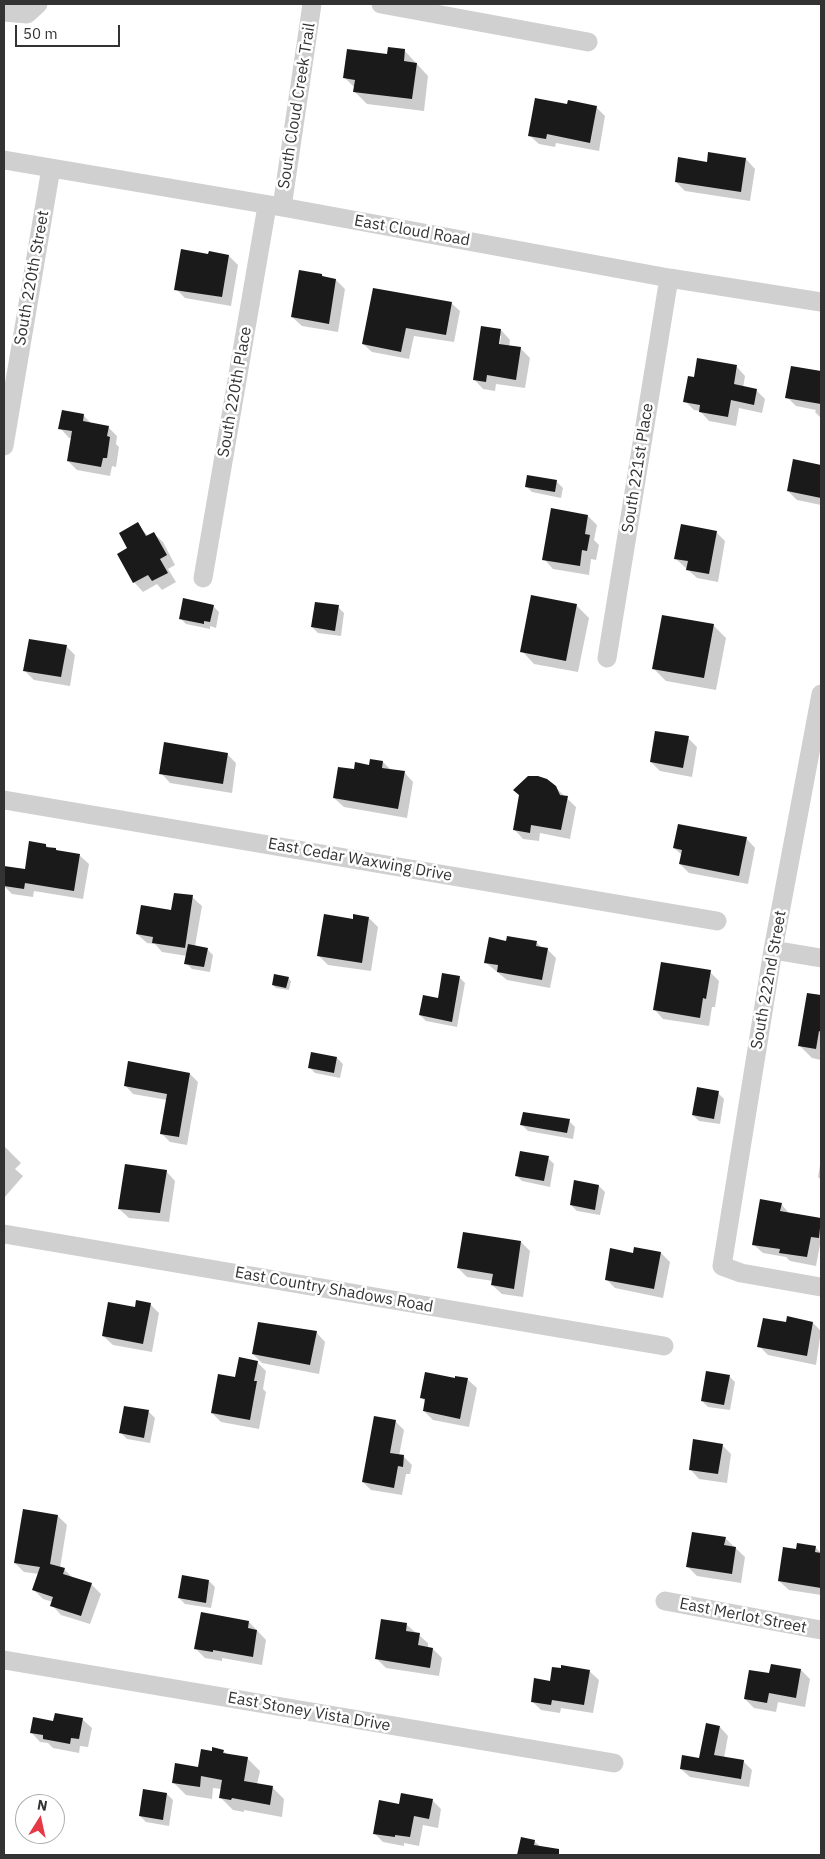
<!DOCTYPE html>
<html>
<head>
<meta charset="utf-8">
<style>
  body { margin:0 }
  #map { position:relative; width:825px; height:1859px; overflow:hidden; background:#fff; font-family:"IBM Plex Sans",sans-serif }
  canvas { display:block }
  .frame { position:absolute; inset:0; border:5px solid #333; pointer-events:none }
  .north { position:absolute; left:15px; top:1794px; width:50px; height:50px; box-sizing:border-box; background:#fff; border:1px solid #adadad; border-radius:50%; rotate:10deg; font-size:14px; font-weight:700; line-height:20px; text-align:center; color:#333 }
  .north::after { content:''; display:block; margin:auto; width:18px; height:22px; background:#e63946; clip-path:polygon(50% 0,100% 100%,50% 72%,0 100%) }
  .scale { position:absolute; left:15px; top:25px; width:105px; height:22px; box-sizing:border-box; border:2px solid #333; border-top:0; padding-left:6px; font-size:15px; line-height:18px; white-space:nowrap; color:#333; -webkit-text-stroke:4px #fff; paint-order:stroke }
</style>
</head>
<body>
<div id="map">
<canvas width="825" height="1859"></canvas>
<div class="frame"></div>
<div class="north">N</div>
<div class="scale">50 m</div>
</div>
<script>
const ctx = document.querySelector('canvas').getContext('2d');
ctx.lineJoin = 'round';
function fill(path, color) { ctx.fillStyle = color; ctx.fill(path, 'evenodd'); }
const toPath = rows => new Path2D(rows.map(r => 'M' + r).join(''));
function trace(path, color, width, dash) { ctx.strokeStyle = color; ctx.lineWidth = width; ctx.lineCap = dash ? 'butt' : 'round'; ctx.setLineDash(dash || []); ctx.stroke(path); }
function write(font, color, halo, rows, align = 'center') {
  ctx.font = font + ' "IBM Plex Sans",sans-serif'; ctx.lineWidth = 5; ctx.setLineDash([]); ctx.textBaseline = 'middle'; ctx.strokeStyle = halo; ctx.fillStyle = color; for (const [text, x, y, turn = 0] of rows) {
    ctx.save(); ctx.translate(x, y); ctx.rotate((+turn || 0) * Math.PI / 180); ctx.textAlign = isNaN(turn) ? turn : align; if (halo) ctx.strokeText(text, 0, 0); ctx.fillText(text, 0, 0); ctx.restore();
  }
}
const shadow = toPath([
  [404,50,428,76,424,111,367,104,354,91,355,88,345,78,388,56],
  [568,106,596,107,605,116,599,151,556,143,555,147,539,144,529,135],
  [746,159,755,169,750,201,685,191,676,182,708,163],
  [210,255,229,256,238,265,231,306,185,298,176,289],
  [322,275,325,278,336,280,345,289,338,332,302,326,292,317],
  [451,303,460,311,454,342,414,336,409,359,372,352,363,344],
  [501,330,510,340,509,347,520,348,530,358,525,388,496,384,495,391,483,389,474,379],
  [499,336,501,336,499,350,497,350],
  [737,367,745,376,743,388,756,390,765,399,762,413,739,408,736,426,709,421,700,411,694,410,685,401,695,378],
  [792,367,821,372,821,418,815,412,816,410,796,406,787,397],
  [83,415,92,424,108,427,117,436,116,444,119,447,116,467,112,466,110,476,77,470,68,461,72,438,69,438,60,428],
  [794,461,821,466,821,505,797,500,788,491],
  [557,482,563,488,561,498,532,492,526,486],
  [588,516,597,525,594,540,599,545,596,560,591,559,589,575,553,569,544,559],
  [137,524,148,536,153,533,163,542,175,565,168,569,176,582,162,590,157,584,143,592,134,582,118,554,129,548],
  [716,532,725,541,718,582,697,578,676,559],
  [532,597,577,606,589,618,578,672,534,664,522,651],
  [213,606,219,612,216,628,210,626,210,629,186,624,180,618],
  [338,607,344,613,341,636,318,633,312,627],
  [713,625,726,638,716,690,666,681,653,668],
  [66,646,75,655,70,686,34,680,25,671],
  [688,738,697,747,692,777,660,771,651,762],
  [227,754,236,763,232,793,170,783,161,773],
  [383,762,391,770,404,772,413,782,407,818,344,807,334,798,355,771],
  [555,787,576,807,570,839,540,833,539,841,523,839,514,829],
  [746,838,755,848,748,884,689,873,680,864,682,855,674,848],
  [46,845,49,848,56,849,58,852,79,855,89,864,83,899,34,891,33,897,12,894,4,886,5,867,26,871],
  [192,897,202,906,195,946,207,949,213,955,210,972,192,969,186,963,187,956,162,952,155,944,147,943,137,934],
  [354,916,369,918,378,927,371,971,328,965,318,955,354,920],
  [507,942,536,942,542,948,547,949,556,958,550,988,507,980,485,962],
  [710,972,719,981,715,1007,712,1007,709,1026,663,1019,654,1009],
  [459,977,465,983,457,1027,426,1021,420,1015,439,999],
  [288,978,291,981,289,990,276,988,273,985],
  [808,994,821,996,821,1060,812,1058,800,1046],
  [337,1058,343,1064,340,1078,315,1073,309,1067],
  [190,1074,198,1082,187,1145,170,1142,162,1134,167,1100,133,1094,125,1085],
  [718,1093,724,1099,720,1124,699,1121,693,1115],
  [569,1121,575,1127,573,1139,528,1131,522,1125],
  [4,1146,21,1163,15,1169,23,1176,4,1198],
  [548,1158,554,1164,550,1187,522,1181,516,1175],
  [821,1159,821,1180,818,1177],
  [166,1171,175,1181,169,1222,129,1218,119,1209],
  [599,1186,605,1192,600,1215,577,1211,571,1205],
  [781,1204,790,1214,821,1220,821,1246,820,1245,816,1266,790,1261,786,1257,763,1253,753,1244],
  [521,1242,530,1251,523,1297,502,1294,492,1285,493,1281,467,1277,458,1268],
  [661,1253,670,1262,663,1298,615,1288,606,1279,634,1254],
  [150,1304,159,1313,152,1352,113,1345,103,1336,136,1309],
  [788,1318,813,1323,821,1331,816,1365,768,1355,759,1346,787,1324],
  [316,1332,325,1342,319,1374,262,1363,253,1354],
  [257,1362,266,1371,263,1389,266,1392,259,1429,221,1422,212,1413,236,1379],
  [729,1376,735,1382,730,1410,708,1407,702,1401],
  [456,1379,467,1379,477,1388,469,1427,433,1420,424,1411,426,1402,422,1398],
  [125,1407,149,1412,155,1418,150,1443,127,1439,121,1433],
  [375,1418,396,1422,404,1430,399,1456,404,1457,412,1465,410,1474,406,1474,402,1495,371,1490,363,1482],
  [722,1445,731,1454,727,1483,699,1479,690,1469],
  [58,1516,67,1525,60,1568,64,1569,73,1578,91,1584,101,1594,90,1624,61,1615,52,1605,53,1602,43,1599,34,1590,39,1574,24,1572,15,1563],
  [725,1538,745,1557,741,1583,697,1576,688,1567],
  [815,1547,821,1553,821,1595,789,1590,779,1581],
  [209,1581,215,1587,211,1608,185,1604,179,1598],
  [202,1614,249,1622,266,1640,262,1665,222,1658,222,1661,205,1658,196,1649],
  [407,1625,428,1643,428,1648,433,1649,442,1658,439,1676,386,1668,377,1659],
  [801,1670,810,1679,805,1707,778,1702,776,1712,754,1708,745,1699,770,1675],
  [589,1671,599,1680,593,1713,561,1708,560,1713,541,1710,532,1701,551,1682],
  [82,1719,92,1728,88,1747,80,1746,79,1753,53,1748,48,1743,40,1742,31,1732,54,1722],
  [720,1727,728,1736,724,1758,743,1761,752,1770,749,1787,690,1777,681,1769,700,1760],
  [223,1751,228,1755,247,1758,260,1771,257,1784,272,1787,284,1799,282,1817,244,1810,244,1812,233,1810,221,1798,222,1789,213,1788,212,1799,186,1795,173,1782,199,1769,213,1753],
  [144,1791,167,1794,173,1800,169,1826,146,1822,140,1816],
  [432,1800,441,1809,438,1828,423,1825,419,1846,404,1843,404,1846,383,1842,374,1833,400,1805],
  [522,1839,534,1841,541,1847,551,1849,557,1855,519,1855]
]);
const building = toPath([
  [388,47,405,49,404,61,417,63,412,99,353,92,355,80,343,78,347,49,387,54],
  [535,98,567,104,568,100,597,106,590,143,547,134,546,139,528,136],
  [708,152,746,158,741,192,675,182,678,157,707,162],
  [181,249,208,254,209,251,229,255,222,297,174,290],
  [299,270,322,274,322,276,336,279,329,324,291,317],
  [373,288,452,302,446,335,406,328,401,352,362,344],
  [481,326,501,329,499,344,521,347,516,380,487,375,486,382,473,380],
  [697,358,737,365,734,384,757,389,754,405,731,400,728,417,699,412,700,405,683,402,688,376,694,377],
  [791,366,821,371,821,404,785,398],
  [62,410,84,414,83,421,109,426,107,436,110,437,107,458,103,458,101,467,67,461,72,431,58,429],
  [793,459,821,465,821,498,787,491],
  [527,475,557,480,555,492,525,487],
  [551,508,588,515,585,534,590,535,587,551,582,550,580,566,542,560],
  [138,522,146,536,154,532,167,555,160,559,168,573,152,581,148,575,133,583,117,554,127,548,119,533],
  [681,524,717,531,709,574,686,570,688,561,674,559],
  [531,595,577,604,566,661,520,652],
  [183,598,214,605,210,622,204,621,204,624,179,619],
  [315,602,339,605,335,631,311,627],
  [662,615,714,624,704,678,652,669],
  [29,639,67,645,61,677,23,671],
  [655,731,689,736,683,768,650,762],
  [164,742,228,753,223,784,159,774],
  [370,759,383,761,382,768,405,771,398,809,333,798,338,767,354,769,355,762,369,765],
  [528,776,538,776,547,779,556,786,560,795,568,796,561,830,531,825,530,833,513,830,519,795,513,790],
  [678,824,747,837,739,876,679,864,682,850,673,848],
  [29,841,46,844,46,847,56,848,56,850,80,854,74,891,25,883,24,889,4,886,4,866,25,869],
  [174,893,193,895,185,948,152,943,153,937,136,934,141,905,171,910],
  [324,914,353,919,353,914,369,917,362,963,317,956],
  [507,936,537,941,536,946,548,948,542,980,497,972,498,965,484,963,489,937,506,941],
  [188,944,208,948,204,967,184,964],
  [661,962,711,970,706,999,703,998,700,1018,653,1010],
  [442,973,460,976,452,1022,419,1015,423,995,438,998],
  [274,974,289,977,286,988,272,985],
  [807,993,821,995,821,1032,819,1031,816,1049,798,1046],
  [311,1052,337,1057,334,1073,308,1068],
  [128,1061,190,1073,179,1137,160,1134,167,1094,124,1086],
  [697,1087,719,1091,714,1119,692,1115],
  [523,1112,570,1119,567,1133,520,1125],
  [520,1151,549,1156,544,1181,515,1176],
  [125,1164,167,1170,160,1213,118,1209],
  [574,1180,599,1185,595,1210,570,1205],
  [760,1199,782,1203,780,1211,821,1218,819,1238,811,1237,807,1257,779,1253,780,1249,752,1245],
  [463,1232,521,1241,514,1289,491,1285,493,1274,457,1268],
  [634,1247,661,1252,654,1289,605,1280,610,1248,633,1253],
  [136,1300,151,1303,143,1344,102,1336,108,1302,135,1307],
  [787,1316,813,1322,807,1356,757,1347,763,1318,786,1322],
  [258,1322,317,1331,310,1365,252,1354],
  [239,1357,258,1361,254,1381,257,1381,250,1420,211,1413,218,1374,235,1377],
  [706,1371,730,1375,724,1405,701,1401],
  [425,1372,455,1378,455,1376,468,1378,460,1419,423,1411,425,1399,420,1398],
  [124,1406,149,1410,144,1438,119,1433],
  [374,1416,396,1420,390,1453,404,1455,403,1467,398,1466,394,1488,362,1482],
  [693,1439,723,1444,718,1474,689,1470],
  [23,1509,58,1515,50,1564,65,1568,63,1574,92,1583,81,1616,50,1606,53,1597,32,1590,40,1567,14,1563],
  [692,1532,726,1537,724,1545,736,1547,732,1574,686,1567],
  [797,1543,816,1546,815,1552,821,1553,821,1588,778,1581,783,1547,796,1549],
  [182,1575,209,1580,206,1603,178,1598],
  [201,1612,249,1621,248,1628,257,1630,253,1657,213,1650,213,1652,194,1649],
  [381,1619,407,1623,406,1631,420,1633,418,1645,433,1648,430,1668,375,1659],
  [771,1664,801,1669,796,1698,769,1693,767,1703,744,1699,749,1670,769,1673],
  [561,1665,590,1670,584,1705,552,1700,551,1705,531,1702,534,1678,550,1681,552,1667,561,1668],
  [55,1713,83,1718,79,1739,71,1738,70,1744,43,1739,43,1735,30,1733,33,1717,53,1721],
  [706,1723,720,1726,714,1755,744,1760,741,1779,680,1769,682,1755,699,1758],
  [212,1747,224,1750,223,1753,248,1757,244,1781,273,1786,270,1805,232,1798,231,1800,219,1798,222,1780,201,1776,200,1787,172,1783,175,1763,198,1767,201,1749,212,1751],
  [143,1789,167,1793,163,1820,139,1816],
  [401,1793,433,1799,429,1819,414,1816,410,1837,395,1835,395,1837,373,1834,379,1800,399,1804],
  [521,1837,535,1840,534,1845,559,1849,559,1855,517,1855]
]);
const minor = toPath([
  [381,4,588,42],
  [4,12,27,14,38,4],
  [4,160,282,207,669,278,821,302],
  [282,207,312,4],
  [4,446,51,168],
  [203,578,267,206],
  [607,658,669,278],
  [821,694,773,950,722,1266,741,1273,821,1287],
  [4,800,717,921],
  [773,950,821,958],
  [4,1234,664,1346],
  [665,1601,821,1630],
  [4,1660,614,1763]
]);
const streetNames = [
  ["South Cloud Creek Trail",297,106,-81],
  ["East Cloud Road",412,231,10],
  ["South 220th Street",32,278,-80],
  ["South 220th Place",235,392,-80],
  ["South 221st Place",638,468,-81],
  ["East Cedar Waxwing Drive",360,860,10],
  ["South 222nd Street",769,980,-80],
  ["East Country Shadows Road",334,1290,10],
  ["East Merlot Street",743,1616,11],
  ["East Stoney Vista Drive",309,1712,10]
];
fill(shadow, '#0003');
fill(building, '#1a1a1a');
trace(minor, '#d0d0d0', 19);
write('16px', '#333', '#fff', streetNames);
</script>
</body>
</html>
